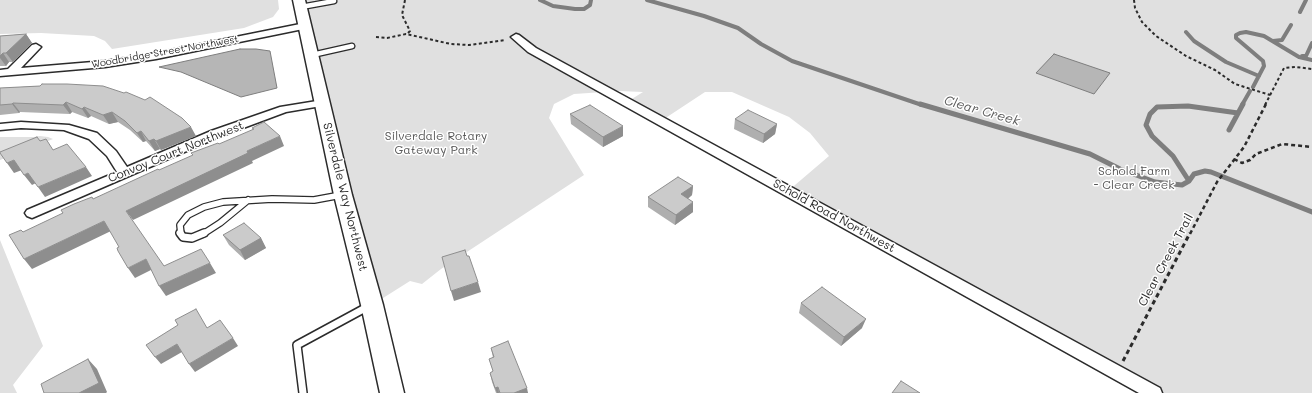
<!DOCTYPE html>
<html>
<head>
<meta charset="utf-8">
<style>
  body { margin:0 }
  canvas { display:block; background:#fff }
</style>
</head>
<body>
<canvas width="1312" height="393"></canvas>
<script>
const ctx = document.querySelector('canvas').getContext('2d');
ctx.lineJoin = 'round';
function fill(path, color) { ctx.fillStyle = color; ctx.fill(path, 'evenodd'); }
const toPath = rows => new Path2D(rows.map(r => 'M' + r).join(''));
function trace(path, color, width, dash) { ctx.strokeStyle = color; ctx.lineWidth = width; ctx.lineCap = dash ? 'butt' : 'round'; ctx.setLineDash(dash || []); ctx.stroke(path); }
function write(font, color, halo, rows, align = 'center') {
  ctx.font = font + ' Mali,sans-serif'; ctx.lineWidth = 3; ctx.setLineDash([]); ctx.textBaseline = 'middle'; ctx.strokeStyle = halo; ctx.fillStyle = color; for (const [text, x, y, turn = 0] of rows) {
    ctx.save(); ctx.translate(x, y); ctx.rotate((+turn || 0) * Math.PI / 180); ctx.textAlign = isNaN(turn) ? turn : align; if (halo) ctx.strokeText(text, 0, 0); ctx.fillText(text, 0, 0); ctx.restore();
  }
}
const green = toPath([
  [0,0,278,0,279,9,273,17,244,28,112,49,105,41,94,36,41,33,0,34],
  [299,0,1312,0,1312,393,1154,393,788,191,829,156,810,133,789,117,732,92,705,92,661,121,627,102,643,92,619,91,574,94,554,104,549,118,584,175,441,269,422,284,410,281,372,305],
  [40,136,48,137,53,139,0,160,0,137,34,137],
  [0,240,43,346,13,385,17,393,0,393]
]);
const water = toPath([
  [240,49,256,49,270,51,277,88,241,97,181,72,159,67,240,49],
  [1054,54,1110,73,1094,94,1036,73,1054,54]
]);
const streamFar1 = toPath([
  [540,0,553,6,575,9,584,9,590,5,591,0],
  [647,0,704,16,738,28,761,44,792,61,922,105],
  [1300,12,1306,0],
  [1186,32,1194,41,1226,62,1259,76],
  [1273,41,1282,40,1291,25],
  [1302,56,1306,56,1312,43],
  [1253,87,1264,66,1263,61,1236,38,1236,35,1240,33,1246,32,1264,36,1299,57,1312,60],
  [1242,105,1250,91]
]);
const stream = toPath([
  [920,104,1090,154,1120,169,1155,182,1182,185,1189,181,1194,174,1205,171,1211,172,1312,212],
  [1229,130,1243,104],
  [1189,181,1173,156,1152,136,1146,125,1150,114,1157,107,1188,106,1238,113]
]);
const pathFar2 = toPath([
  [405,0,402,15,410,31,407,34],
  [1134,0,1135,8,1142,22,1156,36,1186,56,1215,70,1235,84,1270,95],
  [376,37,387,38,406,34,451,44,469,45,506,40],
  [1265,105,1284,68,1296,67,1312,69]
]);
const pathFar1 = toPath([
  [1234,159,1242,163,1250,160,1256,154,1282,144,1312,147],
  [1190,234,1217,182,1244,147,1266,104]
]);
const path = toPath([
  [1123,361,1190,233]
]);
const serviceFar2 = toPath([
  [301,7,334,1],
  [312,55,352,46]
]);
const serviceFar1 = toPath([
  [181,234,180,225,188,215,204,207,223,202,272,199,314,200,341,195],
  [203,234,220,223,248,200]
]);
const service = toPath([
  [180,233,183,237,192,238,204,233],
  [303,393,297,345,369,306]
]);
const minor = toPath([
  [305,23,308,24,310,26,308,28,156,59,105,67,0,76,0,70,8,69,32,45,36,44,41,47,21,68,105,61,156,53,305,23],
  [516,34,519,35,536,48,1160,388,1162,393,1139,393,528,52,511,37,516,34],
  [323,100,327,101,329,103,327,105,286,112,219,137,32,218,27,216,25,213,27,210,117,172,107,156,89,139,64,130,21,128,0,130,0,124,21,122,69,125,97,133,116,151,127,167,211,131,280,107,323,100]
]);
const secondary = toPath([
  [293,0,305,0,352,195,383,305,404,393,380,393,361,305,334,195,293,0]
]);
const wall = toPath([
  [26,34,32,43,13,62,9,62,6,66,0,66,0,36],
  [40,86,196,136,161,150,160,149,155,151,146,141,143,142,130,130,118,122,109,124,91,116,88,118,72,112,70,114,20,112,19,113,0,115,0,88],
  [570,114,623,136,603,147,571,124],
  [735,119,777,124,775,134,763,143,734,129],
  [693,186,692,195,688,199,693,212,675,225,648,207,648,197],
  [223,235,261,238,266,248,245,260,229,245],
  [801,303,862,328,841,346,799,313],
  [491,348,528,393,496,393,492,382,490,373,493,371,489,359,493,358]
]);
const shadedWall = toPath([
  [26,34,32,43,13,62,6,53],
  [3,53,9,62,6,66,0,58,0,56],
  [66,102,72,112,70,114,63,105],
  [13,103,20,112,19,113,12,104],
  [84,107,91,116,88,118,82,109],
  [112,112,118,122,109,124,103,115],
  [777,124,775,134,763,143,764,134],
  [623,126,623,136,603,147,603,137],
  [191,127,196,136,161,150,156,141],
  [141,131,146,141,143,142,137,133],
  [280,136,284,146,252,161,253,163,133,220,126,211,247,151],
  [154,139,160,149,155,151,149,141],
  [14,160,22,170,14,173,7,163],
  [86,167,92,176,45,197,38,187],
  [28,173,36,183,32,185,24,175],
  [693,186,692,195,681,204,681,194],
  [693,202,693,212,675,225,676,215],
  [104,221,111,231,32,269,24,259],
  [261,238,266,248,245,260,240,250],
  [146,259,153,269,135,278,128,268],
  [210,263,216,273,166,296,159,286],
  [478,282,481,292,454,301,451,291],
  [866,319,862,328,841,346,844,337],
  [233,338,238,346,195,372,189,364],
  [177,344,182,352,161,364,155,357],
  [88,359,97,369,107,392,106,393,79,393],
  [498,387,499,393,497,393,495,388],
  [527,388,528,393,514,393]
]);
const building = toPath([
  [26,34,6,53,3,53,0,56,0,36,26,34],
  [42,84,67,84,103,86,124,93,126,92,145,100,150,97,182,118,191,127,156,141,154,139,149,141,141,131,137,133,125,121,112,112,103,115,84,107,82,109,66,102,63,105,13,103,12,104,0,105,0,88,40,86,42,84],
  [590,105,623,126,603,137,570,114,590,105],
  [748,110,777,124,764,134,735,119,748,110],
  [264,122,280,136,247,151,248,153,126,211,164,266,201,249,210,263,159,286,146,259,128,268,118,251,117,248,119,247,104,221,24,259,9,235,21,230,23,232,63,213,61,210,74,204,92,197,93,199,158,169,159,170,193,155,191,153,218,143,219,144,254,129,252,128,264,122],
  [37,137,40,141,46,139,53,150,67,144,86,167,38,187,28,173,24,175,14,160,7,163,0,153,0,152,37,137],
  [678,177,693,186,681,194,693,202,676,215,648,197,678,177],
  [244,223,261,238,240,250,223,235,244,223],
  [465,250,467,256,469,256,478,282,451,291,442,257,465,250],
  [822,287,866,319,844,337,801,303,822,287],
  [196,309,207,328,220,320,233,338,189,364,177,344,155,357,146,345,178,325,175,320,196,309],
  [508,341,527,388,514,393,500,393,498,387,495,388,490,373,493,371,489,359,494,357,491,348,508,341],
  [88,359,99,383,79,393,44,393,41,384,88,359],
  [901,381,920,393,892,393,901,381]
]);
const farStreetnames = [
  ["Woodbridge Street Northwest",165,52,-10]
];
const parkNames = [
  ["Silverdale Rotary",436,136],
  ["Gateway Park",436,150],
  ["Schold Farm",1134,171],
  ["- Clear Creek",1134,185]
];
const streetNames = [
  ["Convoy Court Northwest",176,152,-22],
  ["Silverdale Way Northwest",345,197,76],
  ["Schold Road Northwest",834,216,29],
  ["Clear Creek Trail",1166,260,-62]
];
const waterNames = [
  ["Clear Creek",982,111,16]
];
fill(green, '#e0e0e0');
fill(water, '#b6b6b6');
trace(water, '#7e7e7e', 1);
trace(streamFar1, '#7e7e7e', 4);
trace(stream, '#7e7e7e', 5);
trace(serviceFar2, '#2b2b2b', 7);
trace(serviceFar1, '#2b2b2b', 8);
trace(service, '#2b2b2b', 10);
trace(minor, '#2b2b2b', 3);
trace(secondary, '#2b2b2b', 3);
trace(pathFar2, '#2b2b2b', 2, [3, 2.5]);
trace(pathFar1, '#2b2b2b', 2.5, [4, 3]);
trace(path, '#2b2b2b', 3, [4.5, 3.5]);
trace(serviceFar2, '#fff', 4.5);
trace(serviceFar1, '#fff', 5.5);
trace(service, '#fff', 7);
fill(minor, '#fff');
fill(secondary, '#fff');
fill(wall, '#afafaf');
fill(shadedWall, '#8e8e8e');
fill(building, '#cbcbcb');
trace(building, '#8e8e8e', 1);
write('10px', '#2b2b2b', '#fff', farStreetnames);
write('12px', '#585858', '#fff', parkNames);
write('12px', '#2b2b2b', '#fff', streetNames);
write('italic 13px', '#5c5c5c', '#fff', waterNames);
</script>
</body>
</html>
